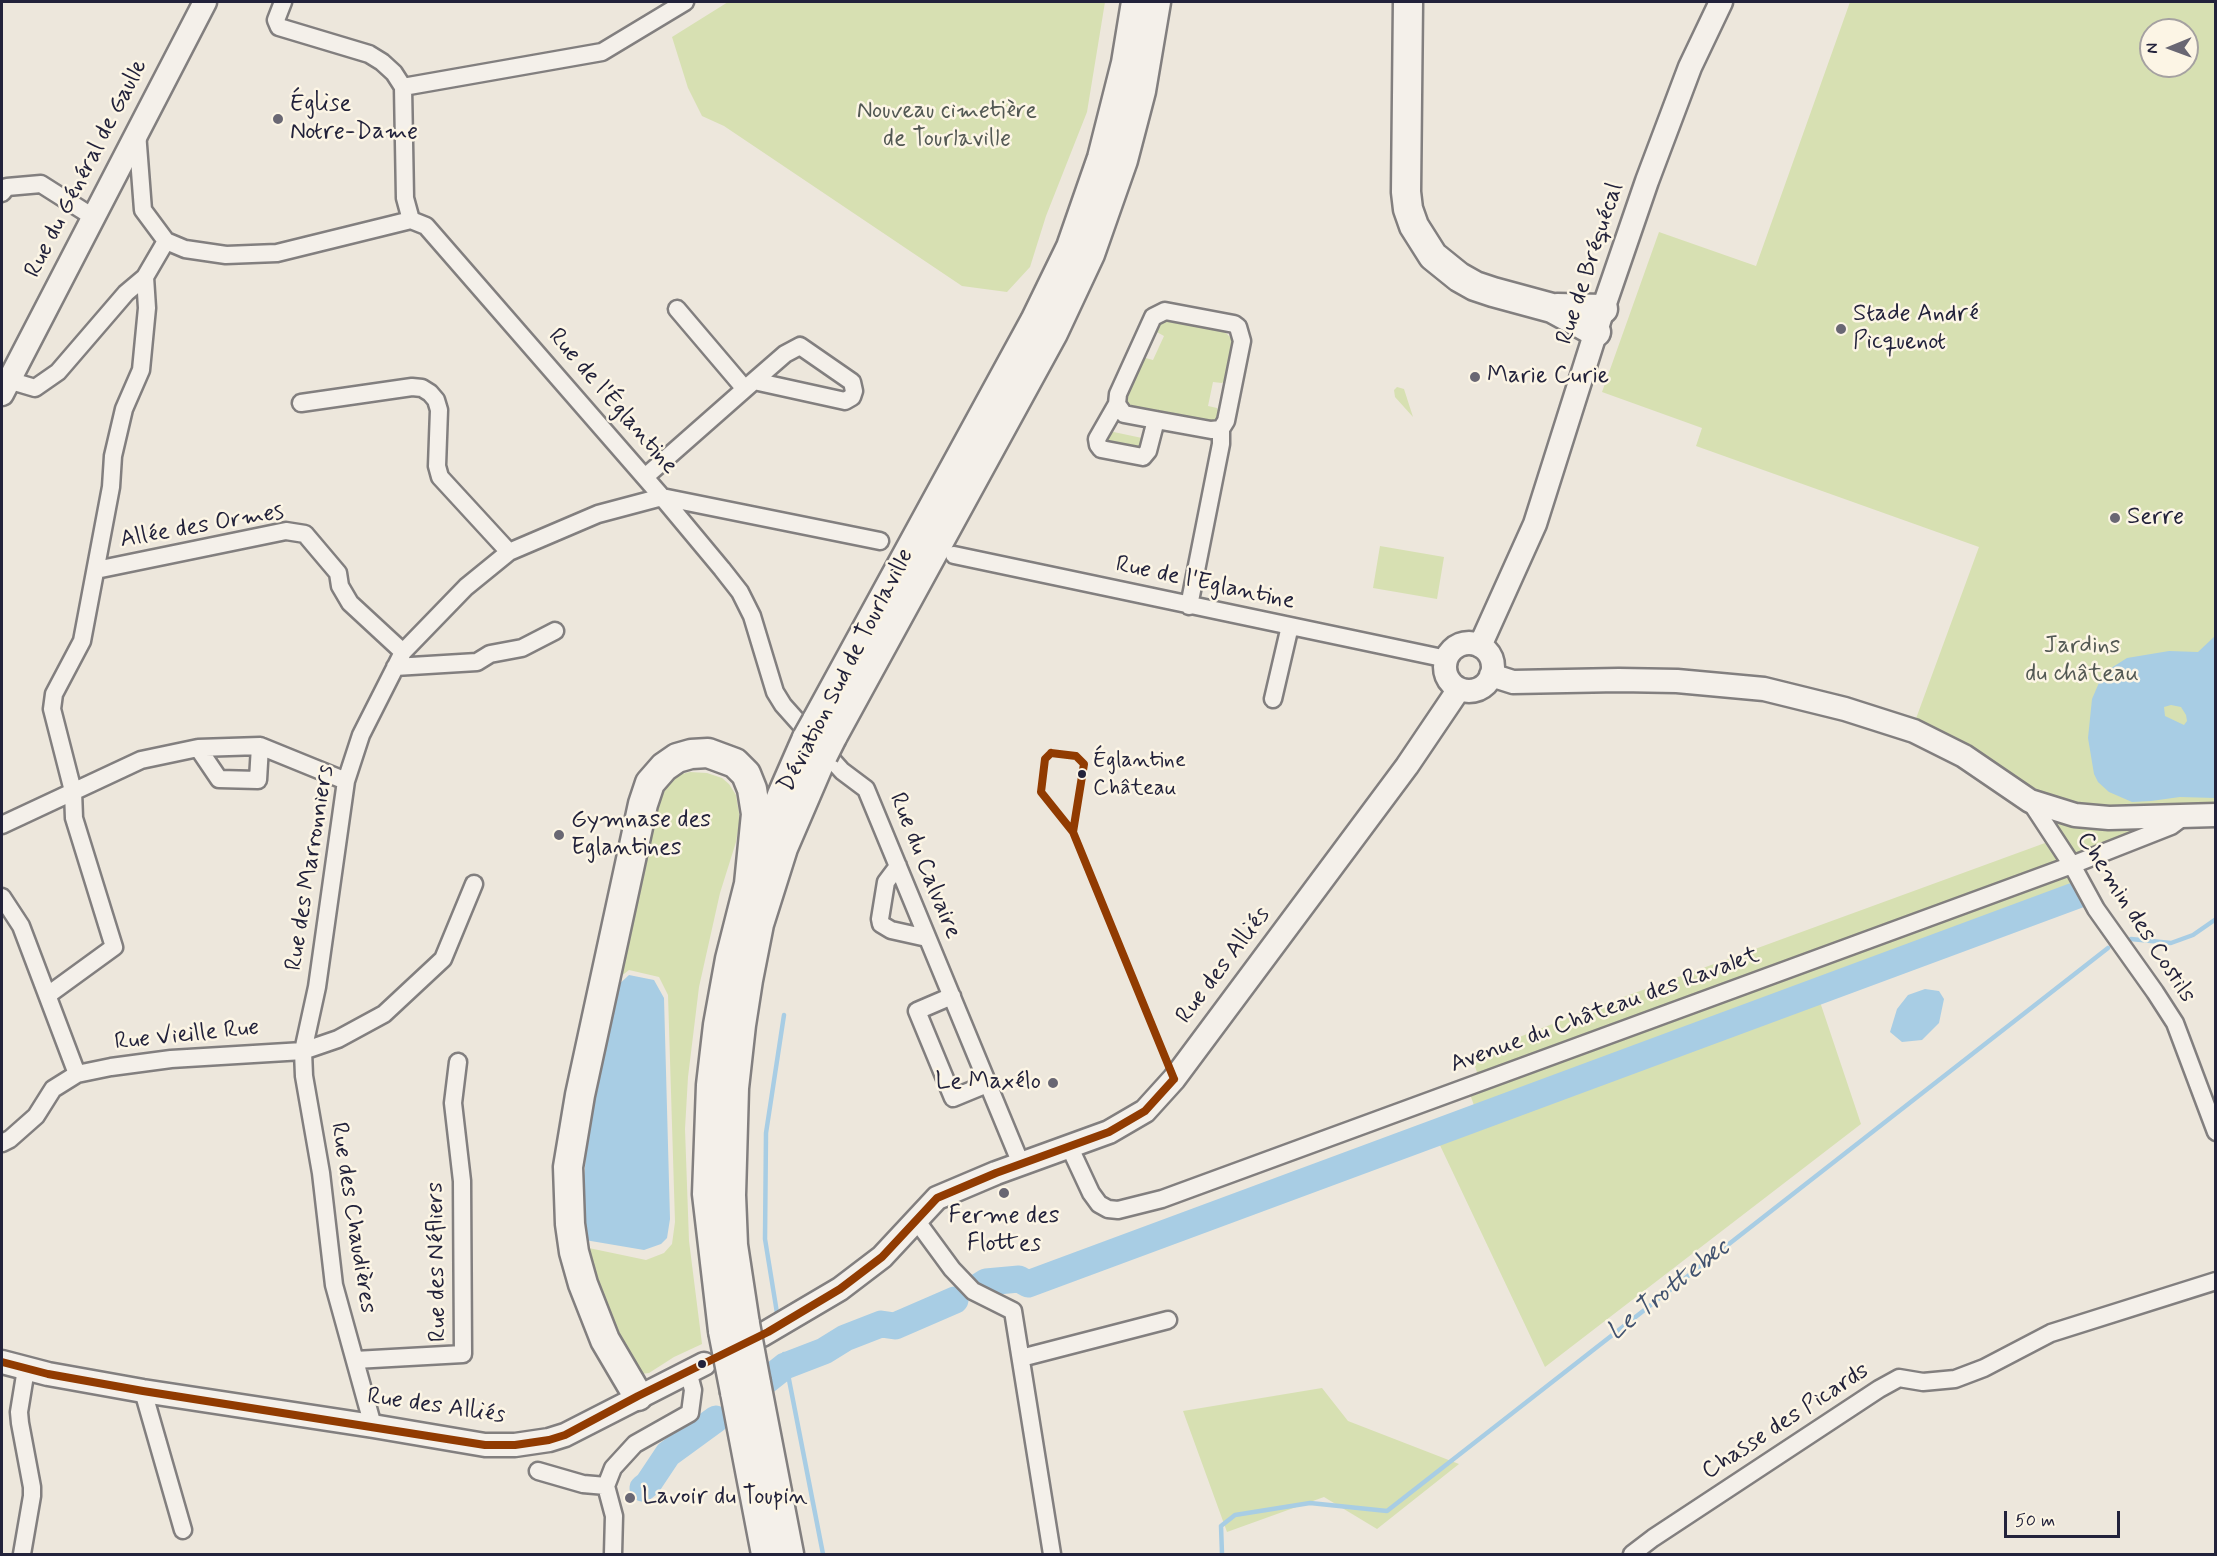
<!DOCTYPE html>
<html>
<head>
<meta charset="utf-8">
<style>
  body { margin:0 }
  #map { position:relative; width:2217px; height:1556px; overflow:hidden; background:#ede7dc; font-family:Mynerve,sans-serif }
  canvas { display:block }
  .frame { position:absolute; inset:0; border:3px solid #22223b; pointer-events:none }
  .north { position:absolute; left:2139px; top:18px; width:60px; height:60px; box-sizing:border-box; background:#fcf5e5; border:2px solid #a5a1a1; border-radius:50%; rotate:269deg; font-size:16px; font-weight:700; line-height:24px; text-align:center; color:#22223b }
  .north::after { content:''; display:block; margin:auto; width:21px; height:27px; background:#696773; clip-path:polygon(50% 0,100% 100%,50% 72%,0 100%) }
  .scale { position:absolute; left:2004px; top:1511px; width:116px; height:27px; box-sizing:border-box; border:3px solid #22223b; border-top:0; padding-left:8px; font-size:18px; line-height:21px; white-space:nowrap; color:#22223b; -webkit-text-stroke:4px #fcf5e5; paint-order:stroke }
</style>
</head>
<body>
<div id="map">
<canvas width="2217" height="1556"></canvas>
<div class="frame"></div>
<div class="north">N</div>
<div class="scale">50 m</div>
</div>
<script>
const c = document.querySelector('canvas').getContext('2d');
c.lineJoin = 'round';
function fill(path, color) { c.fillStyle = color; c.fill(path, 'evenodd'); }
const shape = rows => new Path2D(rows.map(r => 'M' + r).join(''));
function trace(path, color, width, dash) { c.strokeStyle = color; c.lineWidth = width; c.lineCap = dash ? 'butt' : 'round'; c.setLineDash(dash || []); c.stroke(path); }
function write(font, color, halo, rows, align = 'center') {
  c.font = font + ' Mynerve,sans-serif'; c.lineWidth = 5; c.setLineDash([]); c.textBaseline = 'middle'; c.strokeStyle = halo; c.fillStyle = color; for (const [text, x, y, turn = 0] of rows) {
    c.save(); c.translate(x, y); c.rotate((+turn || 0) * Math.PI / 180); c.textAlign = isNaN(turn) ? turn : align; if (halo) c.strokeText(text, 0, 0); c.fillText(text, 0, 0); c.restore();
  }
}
fill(shape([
  [728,2,1105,2,1087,112,1046,216,1030,267,1007,292,962,286,724,126,702,116,688,88,672,37],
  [1850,2,2215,2,2215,807,2104,810,2054,799,1947,739,1914,724,1979,547,1696,446,1702,428,1602,392,1659,232,1756,266],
  [2151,30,2187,30,2187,66,2151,66],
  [1166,320,1224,331,1233,340,1225,381,1222,383,1213,382,1208,406,1217,408,1219,412,1217,419,1212,424,1129,407,1126,401,1125,395,1142,357,1153,360,1164,336,1155,331,1159,322],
  [1397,387,1404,389,1413,417,1395,397,1394,390],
  [1109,431,1142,438,1141,449,1102,441],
  [1380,546,1444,557,1437,599,1373,588],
  [690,772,707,773,722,778,729,784,736,795,740,819,736,842,720,893,699,987,688,1077,685,1129,689,1241,702,1344,674,1357,649,1373,641,1374,629,1364,584,1247,646,1260,664,1253,672,1244,675,1222,668,995,659,977,629,970,610,985,657,791,673,776],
  [2045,811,2090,828,2156,824,2076,858],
  [2045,843,2080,894,1818,996,1861,1124,1545,1367,1437,1139,1478,1117,1470,1094,1483,1088,1471,1056,1588,1010],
  [1322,1388,1348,1421,1459,1464,1377,1529,1324,1497,1227,1532,1183,1411]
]), '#d7e0b2');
fill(shape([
  [2215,636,2215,798,2180,797,2151,801,2132,802,2109,792,2098,782,2094,774,2088,738,2092,699,2101,678,2108,670,2127,658,2169,651,2198,652],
  [2171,705,2181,707,2186,715,2187,721,2184,725,2165,716,2164,707],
  [629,975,654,980,664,998,670,1219,667,1238,661,1244,644,1250,585,1240,582,1203,587,1143,615,988],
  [1925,989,1939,991,1944,999,1939,1023,1922,1040,1902,1042,1890,1032,1897,1009,1908,995]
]), '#a8cde4');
trace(shape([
  [2131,939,2171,943,2193,935,2216,919],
  [777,1313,765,1239,766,1133,784,1015],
  [784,1354,823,1554],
  [1222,1554,1221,1526,1235,1515,1310,1503,1387,1511,2108,948]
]), '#a8cde4', 4.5);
trace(shape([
  [978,1287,986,1282,1019,1279,1028,1284,2080,894],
  [766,1381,785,1366,824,1351,845,1338,881,1324,895,1326,955,1300],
  [643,1488,648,1484,668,1454,716,1419]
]), '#a8cde4', 27);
const street = shape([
  [283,2,276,20,279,27,369,54,382,62,394,73,403,87,602,52,685,2],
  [403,87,405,198,411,220],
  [2,193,7,187,41,184,93,217],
  [166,241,185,249,226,255,277,253,411,220,426,226,662,497,722,569,740,592,752,616,775,692,783,705,842,771,866,789,1021,1164],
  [677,309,745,389],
  [8,380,35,388,58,372,126,293,145,277,166,241,143,210,137,132],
  [301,403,412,387,422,388,430,393,436,400,439,410,437,466,440,477,509,552],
  [1117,404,1124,414,1156,420,1211,430,1221,429,1226,421,1242,341,1238,327,1234,324,1165,311,1153,317,1118,394,1117,404,1097,439,1098,445,1101,449,1143,457,1148,451,1156,420],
  [645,477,754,381,785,354,800,346,852,382,854,391,852,397,845,401,754,381],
  [954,555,1447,659],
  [96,570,286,531,305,534,338,573,340,586,350,603,403,652],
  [1189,606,1221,444,1221,429],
  [395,667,477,662,490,654,522,648,555,631],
  [1273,699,1290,626],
  [260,746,258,780,219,779,198,748,260,746,346,781],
  [2030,801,2072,865,2096,909,2155,992,2175,1023,2216,1132],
  [2,825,141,760,198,748],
  [898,866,886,882,880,919,881,924,891,930,927,938],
  [2,897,21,926,77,1074],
  [48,995,114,947,74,818,73,791,52,709,54,694,82,641,111,487,113,456,124,409,141,370,147,308,145,277],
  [952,996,917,1011,953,1098,987,1084],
  [2,1143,10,1139,36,1116,53,1089,77,1074,111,1067,171,1059,303,1051,338,1039,384,1014,443,959,474,884],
  [1070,1148,1091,1193,1099,1204,1108,1209,1118,1210,1162,1199,2072,865,2171,826,2183,817],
  [916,1220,952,1269,973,1291,1013,1311,1052,1554],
  [1021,1358,1168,1320],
  [355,1360,463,1354,462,1181,453,1103,458,1062],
  [143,1391,183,1530],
  [373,1426,334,1285,321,1173,304,1076,303,1051,317,987,346,781,361,735,403,652,466,587,509,552,598,514,662,497,880,541],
  [538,1471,583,1484,606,1486],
  [22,1554,32,1496,32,1487,20,1423,19,1412,26,1369],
  [613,1554,614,1516,606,1486,613,1468,635,1444,690,1413,693,1390,688,1371],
  [1632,1554,1653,1538,1879,1389,1899,1378,1923,1382,1955,1379,1984,1368,2051,1333,2216,1281]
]);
const secondary = shape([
  [2,394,205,2],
  '1445 667a24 24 0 1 1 48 0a24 24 0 1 1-48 0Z',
  [1480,646,1535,524,1603,309,1647,181,1690,67,1721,2],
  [1491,675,1513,682,1619,680,1677,681,1764,689,1845,709,1914,731,1964,756,2030,801,2075,815,2109,818,2216,815],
  [762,1335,840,1289,882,1257,937,1198,996,1173,1109,1132,1145,1111,1174,1079,1407,766,1459,689],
  [2,1362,48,1374,143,1391,373,1426,485,1445,515,1445,549,1440,565,1435,704,1364]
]);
const highway = shape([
  [1408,2,1406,192,1408,209,1414,226,1433,256,1459,277,1475,286,1493,292,1552,308,1596,332],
  [1557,308,1603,309],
  [816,722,1035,321,1071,247,1102,158,1126,63,1136,2],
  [832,737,1053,333,1090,254,1123,160,1141,91,1156,2],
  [745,1324,733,1245,731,1195,734,1088,741,1025,748,980,759,924,783,848,823,755],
  [723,1331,707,1194,711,1085,718,1025,730,959,749,884,782,795,807,738],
  [756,1383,789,1554],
  [735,1392,766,1554],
  [638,1396,605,1340,583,1284,574,1252,570,1224,568,1167,580,1095,643,804,650,783,664,767,677,758,691,754,708,753,735,763,746,774,752,789,756,814,749,884]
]);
trace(street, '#827f7f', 21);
trace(secondary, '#827f7f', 27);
trace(highway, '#827f7f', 33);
trace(street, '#f4f0ea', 16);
trace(secondary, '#f4f0ea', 22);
trace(highway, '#f4f0ea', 28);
const highwayBridge = shape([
  [807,738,816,722],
  [823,755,832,737],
  [745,1324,756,1383],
  [723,1331,735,1392]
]);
trace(highwayBridge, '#827f7f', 33, []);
trace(highwayBridge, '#f4f0ea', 28);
trace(shape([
  [1051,753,1076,756,1084,764,1073,832,1041,792,1045,759,1051,753],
  [1073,832,1174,1079,1129,969,1073,832],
  [2,1362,48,1374,143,1391,485,1445,515,1445,549,1440,565,1435,638,1396,768,1332,840,1289,882,1257,937,1198,996,1173,1109,1132,1145,1111,1174,1079]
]), '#913b01', 8);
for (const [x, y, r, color] of [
  [278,119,6,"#696773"],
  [1841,329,6,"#696773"],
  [1475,377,6,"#696773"],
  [2115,518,6,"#696773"],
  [1082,774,5,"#22223b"],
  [559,835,6,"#696773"],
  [1053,1083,6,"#696773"],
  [1004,1193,6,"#696773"],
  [702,1364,5,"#22223b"],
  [630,1498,6,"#696773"]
]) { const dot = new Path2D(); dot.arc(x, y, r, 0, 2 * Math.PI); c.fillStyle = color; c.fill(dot); trace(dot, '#fcf5e5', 2); }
write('22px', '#22223b', '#fcf5e5', [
  ["Églantine",1093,761],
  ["Château",1093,789]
], 'left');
write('24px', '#22223b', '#fcf5e5', [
  ["Église",290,105],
  ["Notre-Dame",290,133],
  ["Stade André",1853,315],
  ["Picquenot",1853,343],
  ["Marie Curie",1487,377],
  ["Serre",2127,518],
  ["Gymnase des",571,821],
  ["Eglantines",571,849],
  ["Le Maxélo",1041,1083,"right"],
  ["Ferme des",1004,1217,"center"],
  ["Flottes",1004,1245,"center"],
  ["Lavoir du Toupin",642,1498]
], 'left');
write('24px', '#535954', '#fcf5e5', [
  ["Nouveau cimetière",947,112],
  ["de Tourlaville",947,140],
  ["Jardins",2082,647],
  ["du château",2082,675]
]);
write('24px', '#22223b', '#fcf5e5', [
  ["Rue du Général de Gaulle",87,169,-63],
  ["Rue de Bréquécal",1591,264,-72],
  ["Rue de l'Églantine",612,402,49],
  ["Allée des Ormes",202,527,-10],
  ["Rue de l'Eglantine",1205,584,12],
  ["Déviation Sud de Tourlaville",847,671,-63],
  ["Rue du Calvaire",924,866,68],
  ["Rue des Marronniers",311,868,-81],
  ["Chemin des Costils",2135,918,57],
  ["Rue des Alliés",1224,966,-53],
  ["Avenue du Château des Ravalet",1605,1011,-20],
  ["Rue Vieille Rue",187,1036,-6],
  ["Rue des Chaudières",352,1218,81],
  ["Rue des Néfliers",438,1262,-91],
  ["Rue des Alliés",436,1407,8],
  ["Chasse des Picards",1786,1422,-33]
]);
write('italic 26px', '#41526f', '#fcf5e5', [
  ["Le Trottebec",1669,1291,-38]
]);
</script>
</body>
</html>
